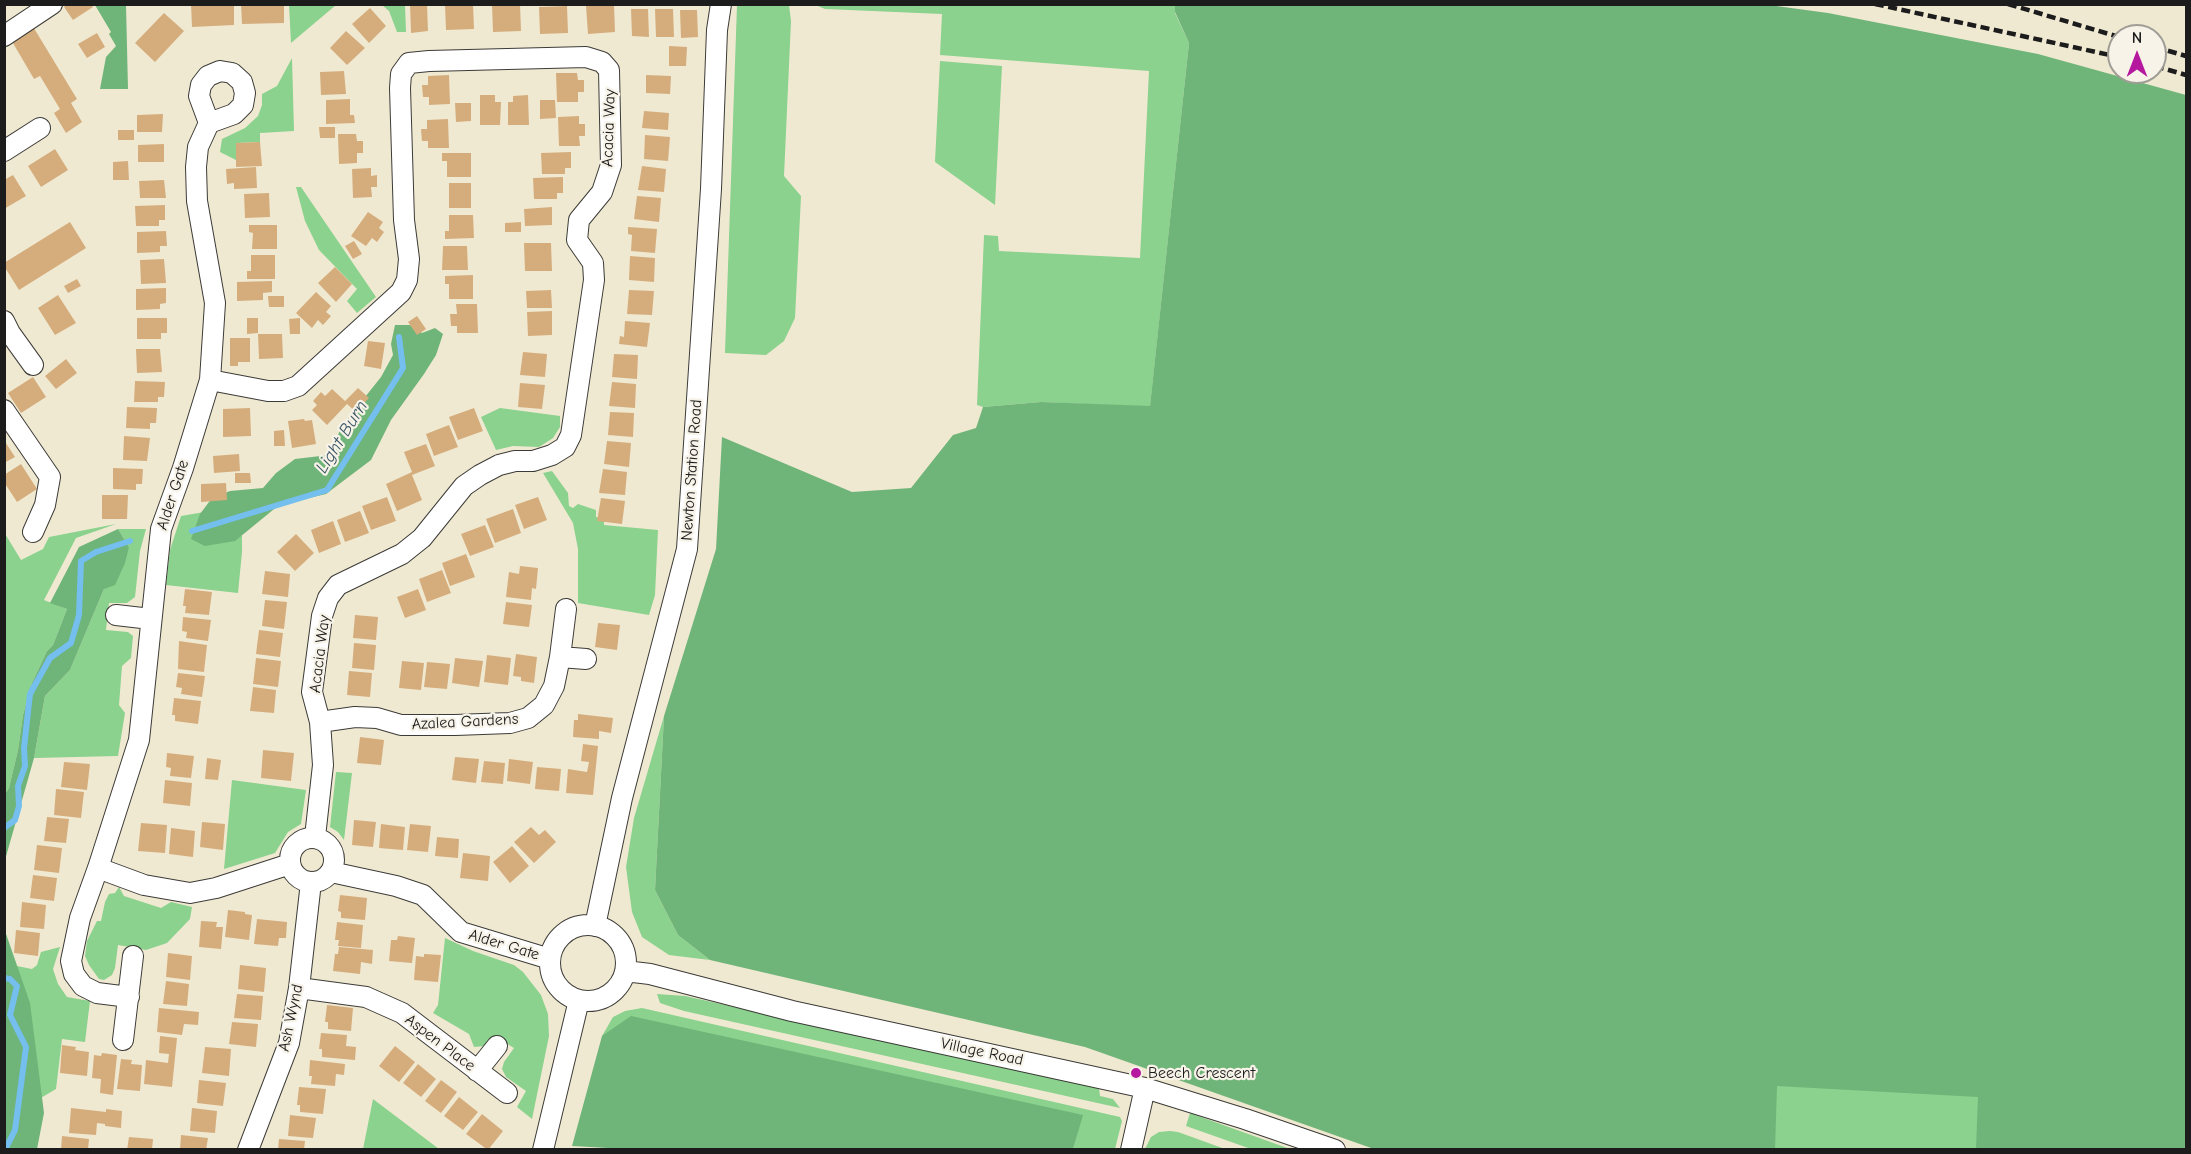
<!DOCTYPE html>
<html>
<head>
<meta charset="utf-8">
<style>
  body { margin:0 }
  #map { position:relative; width:2191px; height:1154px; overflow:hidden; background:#f0e9d2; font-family:"Comic Neue",sans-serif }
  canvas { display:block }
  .frame { position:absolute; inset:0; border:6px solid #1c1c1c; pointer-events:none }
  .north { position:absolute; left:2107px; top:24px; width:60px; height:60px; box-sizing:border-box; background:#f7f3e8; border:2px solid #9f9d96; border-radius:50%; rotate:0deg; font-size:16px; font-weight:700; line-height:24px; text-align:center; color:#1c1c1c }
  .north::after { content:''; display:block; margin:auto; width:21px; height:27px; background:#b5179e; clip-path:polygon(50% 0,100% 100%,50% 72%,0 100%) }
</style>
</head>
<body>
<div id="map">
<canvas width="2191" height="1154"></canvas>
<div class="frame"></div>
<div class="north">N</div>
</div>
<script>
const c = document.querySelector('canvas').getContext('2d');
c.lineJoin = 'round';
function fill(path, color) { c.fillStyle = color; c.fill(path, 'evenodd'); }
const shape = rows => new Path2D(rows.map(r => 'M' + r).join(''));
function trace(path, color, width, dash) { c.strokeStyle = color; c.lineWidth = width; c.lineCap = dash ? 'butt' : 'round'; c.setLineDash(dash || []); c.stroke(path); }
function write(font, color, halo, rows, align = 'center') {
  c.font = font + ' "Comic Neue",sans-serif'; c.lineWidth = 4.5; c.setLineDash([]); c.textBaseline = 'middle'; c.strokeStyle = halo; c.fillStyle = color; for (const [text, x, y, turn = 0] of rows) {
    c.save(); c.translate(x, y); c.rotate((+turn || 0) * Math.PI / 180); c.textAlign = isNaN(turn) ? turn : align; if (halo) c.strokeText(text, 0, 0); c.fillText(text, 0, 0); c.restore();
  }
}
fill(shape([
  [824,4,1175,5,1175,13,1189,43,1150,407,1041,402,983,407,977,405,984,235,998,236,999,251,1140,258,1149,71,940,55,942,14,825,9,818,6],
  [289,5,289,4,336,5,291,43],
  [382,5,405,5,406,32,397,32,389,11],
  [737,5,789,5,791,21,784,176,801,196,795,318,784,341,766,355,725,353],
  [292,58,294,131,260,133,260,142,237,143,236,160,220,152,222,139,245,128,258,116,262,105,262,94,277,86],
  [940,61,1002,66,995,205,935,162],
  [296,187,301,187,376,297,357,313,347,301,357,289,319,250,305,221],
  [500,408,560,416,560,427,553,438,539,447,513,446,496,450,481,417],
  [552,471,568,493,569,506,573,508,578,504,596,510,596,517,604,519,604,525,658,530,655,595,649,615,578,603,578,549,573,523,543,473],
  [216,510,242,536,242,552,238,593,166,585,170,550,181,516],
  [116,524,76,538,44,600,67,609,53,645,47,651,32,683,23,715,18,750,9,788,5,794,4,532,21,560,43,549,49,537],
  [118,529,146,529,140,551,135,597,127,603,109,603,106,630,128,632,133,636,131,658,122,666,119,705,125,713,118,756,34,758,45,696,70,670,104,589,129,547],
  [664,716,655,890,678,935,710,960,669,955,642,937,632,912,626,867,634,818],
  [336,772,352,773,344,840,338,832,330,827],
  [232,780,306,790,301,824,288,832,275,853,224,869],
  [119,887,124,896,161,908,171,902,192,907,190,919,167,943,146,950,118,945,115,968,112,975,104,980,99,979,89,965,85,956,87,941,97,921,101,921,105,902,109,894,115,893],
  [445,938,473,951,514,965,523,972,541,995,548,1014,549,1036,532,1119,517,1107,526,1091,506,1077,502,1069,504,1062,514,1048,501,1040,485,1046,474,1047,469,1034,433,1013,438,1005],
  [60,947,53,969,58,984,67,997,90,1001,85,1042,62,1039,56,1089,39,1099,12,965,32,969,37,965,41,952],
  [657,994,685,996,1099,1088,1100,1096,1113,1099,1120,1108,684,1011,660,1003],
  [642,1008,1120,1117,1122,1121,1115,1149,1073,1149,1082,1115,602,1036,613,1017,625,1011],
  [1757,1066,1957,1066,2054,1150,1735,1149],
  [373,1099,439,1149,363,1149],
  [1190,1113,1290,1149,1251,1149,1186,1126],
  [1170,1131,1178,1132,1225,1149,1145,1149,1151,1137,1159,1132]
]), '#8ad28d');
fill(shape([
  [95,5,126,5,128,89,100,89,106,57,116,46,109,34,111,32],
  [1175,5,1769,5,1828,13,2038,54,2186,95,2186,1149,1976,1149,1978,1097,1777,1086,1775,1149,1374,1149,1085,1047,710,960,678,935,655,890,664,716,716,549,722,437,852,492,911,488,953,435,976,428,983,407,1041,402,1150,406,1189,43,1175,12],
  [395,325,410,325,422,333,435,328,443,334,436,355,424,374,391,420,371,460,326,494,279,505,235,541,205,546,191,539,200,514,212,498,230,491,263,488,276,473,295,459,329,455,342,426,381,377,393,355,391,344],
  [118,529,129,547,125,563,115,585,104,589,70,670,45,696,34,758,5,860,5,794,9,788,18,750,23,715,32,683,47,651,53,645,67,609,50,603,79,547],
  [4,928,30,1003,44,1113,37,1149,5,1149],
  [631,1016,1083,1115,1073,1149,644,1150,572,1146,602,1036]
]), '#6fb478');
trace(shape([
  [192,531,327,490,403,368,399,337],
  [4,828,15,820,19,806,18,786,25,766,24,748,30,694,50,658,71,643,79,615,81,561,96,552,130,541],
  [4,978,10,979,17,986,10,1015,26,1047,15,1130,5,1150]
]), '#74bfed', 6);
fill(shape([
  [67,4,91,4,93,7,73,20,64,7],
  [191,4,234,4,234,25,192,27],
  [241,4,284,4,284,23,242,24],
  [410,4,427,4,428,31,411,33],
  [445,4,473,4,474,29,446,30],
  [520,4,521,31,493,32,492,5],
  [614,5,615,32,588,34,586,6],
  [567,6,568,33,540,34,539,7],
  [370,8,386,26,369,43,352,24],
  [631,9,648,9,649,37,632,36],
  [655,9,673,9,674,37,656,37],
  [680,10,697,10,698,37,681,38],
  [164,13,184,31,155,62,135,43],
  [32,25,77,99,71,103,82,122,66,133,54,113,60,109,40,76,34,79,10,38],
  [346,31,365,48,347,65,330,48],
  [97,33,105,47,87,58,78,44],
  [669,46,687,47,686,66,669,66],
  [344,71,346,94,321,95,320,72],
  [556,73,577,73,578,80,584,80,584,92,578,92,578,102,557,102],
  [449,75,450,104,429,105,429,97,423,97,422,85,428,85,428,76],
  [646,75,671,76,670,94,646,93],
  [480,95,495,95,495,102,501,102,500,125,480,125],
  [528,95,529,125,508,125,508,102,513,102,513,96],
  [350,99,350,115,354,115,355,123,326,124,326,100],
  [540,100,555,100,556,118,540,119],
  [455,103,471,103,471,121,456,122],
  [644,111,669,113,668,130,642,128],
  [163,114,162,132,137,132,137,115],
  [579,116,579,124,585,124,585,136,579,136,580,146,559,146,558,117],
  [448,119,449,148,428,148,428,141,422,141,421,129,427,129,427,120],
  [319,127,335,127,335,138,320,138],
  [118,130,134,130,134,140,118,140],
  [338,134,356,134,357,141,363,141,363,153,357,153,357,163,339,164],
  [645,135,670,137,668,161,644,159],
  [260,142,262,166,236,167,236,143],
  [164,144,164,162,138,162,138,145],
  [55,149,68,170,41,187,28,166],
  [571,152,571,168,565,168,565,174,542,174,541,153],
  [442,153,471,153,471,177,447,177,447,161,442,161],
  [128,161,129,180,113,180,113,162],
  [642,166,666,169,664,192,638,190],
  [256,167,257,188,234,189,234,183,227,184,226,169],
  [371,168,371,176,377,175,377,187,371,187,372,197,353,198,352,169],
  [13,175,26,196,4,209,4,180],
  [563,177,563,193,557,193,557,199,534,199,533,178],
  [164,180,166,198,140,198,139,181],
  [449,183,471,183,471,208,449,208],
  [269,193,270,217,245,218,244,194],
  [637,196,661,198,659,222,634,219],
  [165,205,165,220,159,220,159,226,136,226,135,206],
  [552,207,552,225,525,226,524,209],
  [368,212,383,222,379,228,384,232,377,242,372,238,366,246,351,236],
  [449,215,473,215,474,238,445,239,445,231,449,231],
  [70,222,86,248,19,290,4,266,4,263],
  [521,222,521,232,505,232,505,223],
  [249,225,277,225,277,249,252,249,253,233,249,232],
  [628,227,657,229,655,253,631,251,632,235,628,234],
  [166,231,167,246,160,246,160,252,137,253,137,232],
  [354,241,362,254,353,259,345,246],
  [524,243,551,243,552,271,525,271],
  [443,246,467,246,468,270,442,270],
  [251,255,275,255,275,279,247,279,247,271,251,271],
  [630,256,655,258,654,282,629,280],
  [164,259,166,283,141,284,140,260],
  [335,267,352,284,336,302,318,283],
  [473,275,473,299,449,299,449,284,445,284,445,276],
  [77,279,81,286,68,293,64,286],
  [272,281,272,292,263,293,263,300,237,301,237,282],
  [166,288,166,303,160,304,160,309,136,310,136,289],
  [551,290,552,308,527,308,526,291],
  [629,290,654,291,652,315,627,314],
  [316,292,331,306,326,312,331,316,323,325,318,320,312,328,296,313],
  [58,295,76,323,55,335,38,308],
  [268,296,284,296,284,307,269,307],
  [456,304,477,304,478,333,457,333,457,326,451,326,450,314,457,314],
  [552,311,552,335,528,336,527,312],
  [417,316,426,329,417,335,408,322],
  [137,318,167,318,167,333,161,333,161,339,137,339],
  [247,318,258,318,258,333,247,334],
  [300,318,300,334,290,334,289,319],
  [625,321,650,323,647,347,619,344,620,336,624,337],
  [258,334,282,334,283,358,259,359],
  [230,338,250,338,250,362,238,362,238,366,230,366],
  [368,341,385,343,381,369,364,366],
  [136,349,160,349,162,372,137,373],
  [523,352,547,354,545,377,520,375],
  [614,354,638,355,637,379,612,377],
  [66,359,77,373,56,389,45,376],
  [33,377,46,397,21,413,8,393],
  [135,381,165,382,164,397,158,397,158,402,134,402],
  [612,382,636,384,635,408,609,406],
  [520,383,545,385,542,409,518,407],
  [358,388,369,398,356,412,347,404,327,425,312,410,317,405,313,401,321,392,325,396,332,389,345,401],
  [127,407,157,408,156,423,150,423,150,429,126,428],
  [250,408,251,436,223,437,223,409],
  [474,408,483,431,458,440,449,417],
  [610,412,634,413,633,437,608,435],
  [304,419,305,421,312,420,316,444,292,448,288,421],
  [449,425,458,447,434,456,426,434],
  [284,430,285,446,274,446,274,431],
  [124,436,150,438,147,461,123,460],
  [4,440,15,457,4,463],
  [607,441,631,443,629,467,604,464],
  [426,444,435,466,412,475,422,500,397,511,386,484,412,472,404,452],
  [239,454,240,471,214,473,213,456],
  [21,464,37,489,17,502,4,482,4,475],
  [113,468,143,469,142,484,136,484,136,490,113,489],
  [603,469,627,472,625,495,599,493],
  [235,473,250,473,251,483,235,483],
  [226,483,227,500,201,502,201,484],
  [102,495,128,495,127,519,102,519],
  [387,497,396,521,371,530,362,506],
  [538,497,547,520,524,529,515,505],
  [601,498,625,501,622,524,597,521],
  [513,509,521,533,495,543,486,519],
  [360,511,369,533,345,542,337,520],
  [333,521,341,544,319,553,311,530],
  [485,525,494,547,470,556,461,534],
  [296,534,314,553,295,571,277,552],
  [466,554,475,577,450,586,442,563],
  [520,566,538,568,536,589,532,588,531,600,506,597,509,572,519,574],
  [442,570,451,593,427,602,419,579],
  [265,571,290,574,288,597,262,594],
  [185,589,212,592,209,615,185,613,186,606,183,606],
  [418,589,426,610,405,618,397,597],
  [265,600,287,602,284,629,262,626],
  [506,602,532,605,529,627,503,624],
  [355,615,378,617,376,640,353,638],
  [183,617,211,620,208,641,186,638,187,632,182,631],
  [598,623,620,625,617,650,595,647],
  [259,630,283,633,280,657,256,654],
  [179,641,207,645,204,672,178,669],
  [354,643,376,645,374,670,352,668],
  [516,654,537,657,534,683,521,681,521,677,513,676],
  [487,655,511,658,508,685,484,682],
  [256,658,281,661,278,687,253,684],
  [455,658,483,661,479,687,452,683],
  [402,661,424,663,421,690,399,688],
  [427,662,450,664,447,689,424,687],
  [349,671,372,673,370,697,347,695],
  [178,673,205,676,202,697,181,694,182,688,176,687],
  [253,687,276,690,274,713,250,711],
  [174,698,201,701,198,724,175,721,175,715,172,715],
  [578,714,613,718,611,733,599,731,599,739,573,737,574,720,578,720],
  [360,737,384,740,381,765,357,763],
  [583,744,598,746,593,795,566,793,568,769,587,772,589,762,581,761],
  [263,750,294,753,291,781,261,778],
  [167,753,194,756,191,778,170,776,171,768,166,767],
  [455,757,479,759,476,783,452,780],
  [207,758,221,760,218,780,205,779],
  [509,759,533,762,530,784,507,781],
  [484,761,505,763,503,784,481,782],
  [64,762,90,764,87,790,61,787],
  [537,767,561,769,559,791,535,789],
  [165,780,192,783,190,806,163,803],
  [56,789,84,792,81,818,54,815],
  [47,817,69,819,66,843,44,841],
  [354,820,376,822,373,847,352,845],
  [202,822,225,824,223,850,200,847],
  [141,823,167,825,165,853,138,851],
  [381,824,405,827,403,850,379,848],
  [410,824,431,826,428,852,407,850],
  [531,827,539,835,545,830,556,842,534,863,514,842],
  [171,828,195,831,193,857,169,854],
  [437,837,459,839,458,858,435,856],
  [37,845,62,848,59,873,34,870],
  [512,846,529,866,510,883,493,862],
  [463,853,490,856,488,881,460,878],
  [33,875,57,878,54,901,30,898],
  [340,895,367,898,365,920,341,918,341,912,338,911],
  [22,902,46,905,44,929,20,927],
  [228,910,245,912,245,914,252,915,249,940,225,937],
  [257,919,287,922,286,938,279,938,278,946,254,944],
  [201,921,217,922,216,927,223,927,221,949,199,947],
  [337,922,363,925,361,948,338,946,339,940,335,940],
  [16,930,40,933,38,956,14,953],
  [398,936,415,938,412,963,389,961,391,940,397,940],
  [339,947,373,950,372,964,361,962,360,974,333,971,335,954,338,954],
  [168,953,192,956,190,980,166,977],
  [424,954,441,955,438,982,414,980,416,956,424,957],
  [240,965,266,968,264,992,238,989],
  [166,981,189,984,187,1006,163,1004],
  [237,994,263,996,261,1020,234,1018],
  [327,1005,353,1008,351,1031,328,1029,328,1022,325,1022],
  [159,1008,199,1012,198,1025,184,1024,182,1035,157,1032],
  [232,1022,258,1024,256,1047,229,1044],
  [321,1033,347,1035,346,1046,356,1047,355,1060,322,1057,322,1049,319,1049],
  [160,1036,177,1038,172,1087,144,1084,146,1060,168,1063,169,1054,159,1053],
  [62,1045,76,1047,75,1050,89,1052,87,1076,60,1073],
  [395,1046,415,1062,399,1082,379,1066],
  [205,1047,231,1049,229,1076,202,1073],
  [102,1053,117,1055,113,1095,100,1093,101,1079,92,1078,94,1055,101,1056],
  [121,1059,132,1060,131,1064,142,1065,140,1091,117,1089],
  [310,1060,345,1064,344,1075,336,1074,335,1086,311,1084,312,1076,309,1076],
  [418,1064,436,1079,421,1097,403,1083],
  [199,1080,226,1083,223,1106,197,1103],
  [441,1080,457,1092,441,1113,425,1101],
  [299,1087,326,1089,323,1114,300,1112,300,1105,297,1105],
  [459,1097,478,1112,463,1130,444,1116],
  [71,1108,106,1112,106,1109,122,1111,121,1128,105,1126,105,1124,97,1123,96,1135,69,1133],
  [192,1108,217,1111,215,1133,190,1131],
  [482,1114,503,1131,488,1150,466,1134],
  [290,1115,316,1118,313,1138,288,1136],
  [181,1135,208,1138,206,1150,180,1150],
  [62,1136,89,1139,88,1150,61,1150],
  [129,1137,153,1139,152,1150,127,1150],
  [279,1139,305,1141,304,1150,278,1150]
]), '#d5ad7c');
const minor = shape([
  [4,36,52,4],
  [220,71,232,73,242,82,245,93,243,105,234,114,209,123,199,96,201,85,208,76,220,71],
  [4,151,40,128],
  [4,321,10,333,33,365],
  [210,380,268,391,284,391,298,386,401,292,407,280,409,259,404,220,400,88,401,74,409,63,429,61,586,57,602,62,609,70,611,165,602,192,579,220,577,240,593,263,594,280,571,435,565,447,552,455,533,461,515,461,499,465,480,475,464,486,422,538,402,554,338,585,328,598,322,616,312,692,320,722,323,765,315,837],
  [4,410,50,477,45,505,33,532],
  [116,615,151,619],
  [560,657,586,659],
  [320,722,355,717,377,718,401,725,455,725,510,723,528,718,544,705,554,686,560,657,566,609],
  '290 860a22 22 0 1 1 44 0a22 22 0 1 1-44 0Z',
  [98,868,144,885,190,893,216,888,290,864],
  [331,872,396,886,423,895,461,932,550,959],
  '550 963a38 38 0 1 1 76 0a38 38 0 1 1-76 0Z',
  [595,926,622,798,687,549,711,189,717,30,721,4],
  [625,971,650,974,792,1011,1145,1088,1245,1119,1335,1150],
  [299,988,366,997,402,1013,507,1093],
  [129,997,97,993,83,986,74,974,71,961,80,918,98,868,139,740,161,529,183,468,210,380,215,303,197,201,196,167,198,147,209,123],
  [123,1040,133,956],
  [477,1071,497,1046],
  [248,1150,289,1043,299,988,311,882],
  [543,1150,579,1000],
  [1131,1150,1145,1088]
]);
trace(minor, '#3c3b37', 22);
trace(minor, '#fff', 20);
trace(shape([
  [1875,4,2119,57],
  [2008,4,2119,37],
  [2155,47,2186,56],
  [2155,66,2186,75]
]), '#1c1c1c', 4.5, [9, 4.5]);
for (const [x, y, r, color] of [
  [1136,1073,6,"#b5179e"]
]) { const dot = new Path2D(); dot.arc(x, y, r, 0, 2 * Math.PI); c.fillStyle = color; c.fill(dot); trace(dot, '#f7f3e8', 2); }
write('16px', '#1c1c1c', '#f7f3e8', [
  ["Acacia Way",609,128,-88],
  ["Newton Station Road",692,470,-86],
  ["Alder Gate",173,495,-72],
  ["Acacia Way",320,654,-83],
  ["Azalea Gardens",465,722,-3],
  ["Alder Gate",504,945,17],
  ["Ash Wynd",291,1018,-78],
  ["Aspen Place",440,1043,37],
  ["Village Road",982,1052,12]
]);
write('16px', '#1c1c1c', '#f7f3e8', [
  ["Beech Crescent",1148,1073]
], 'left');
write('italic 18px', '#3b5565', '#f7f3e8', [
  ["Light Burn",342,437,-58]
]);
</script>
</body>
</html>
